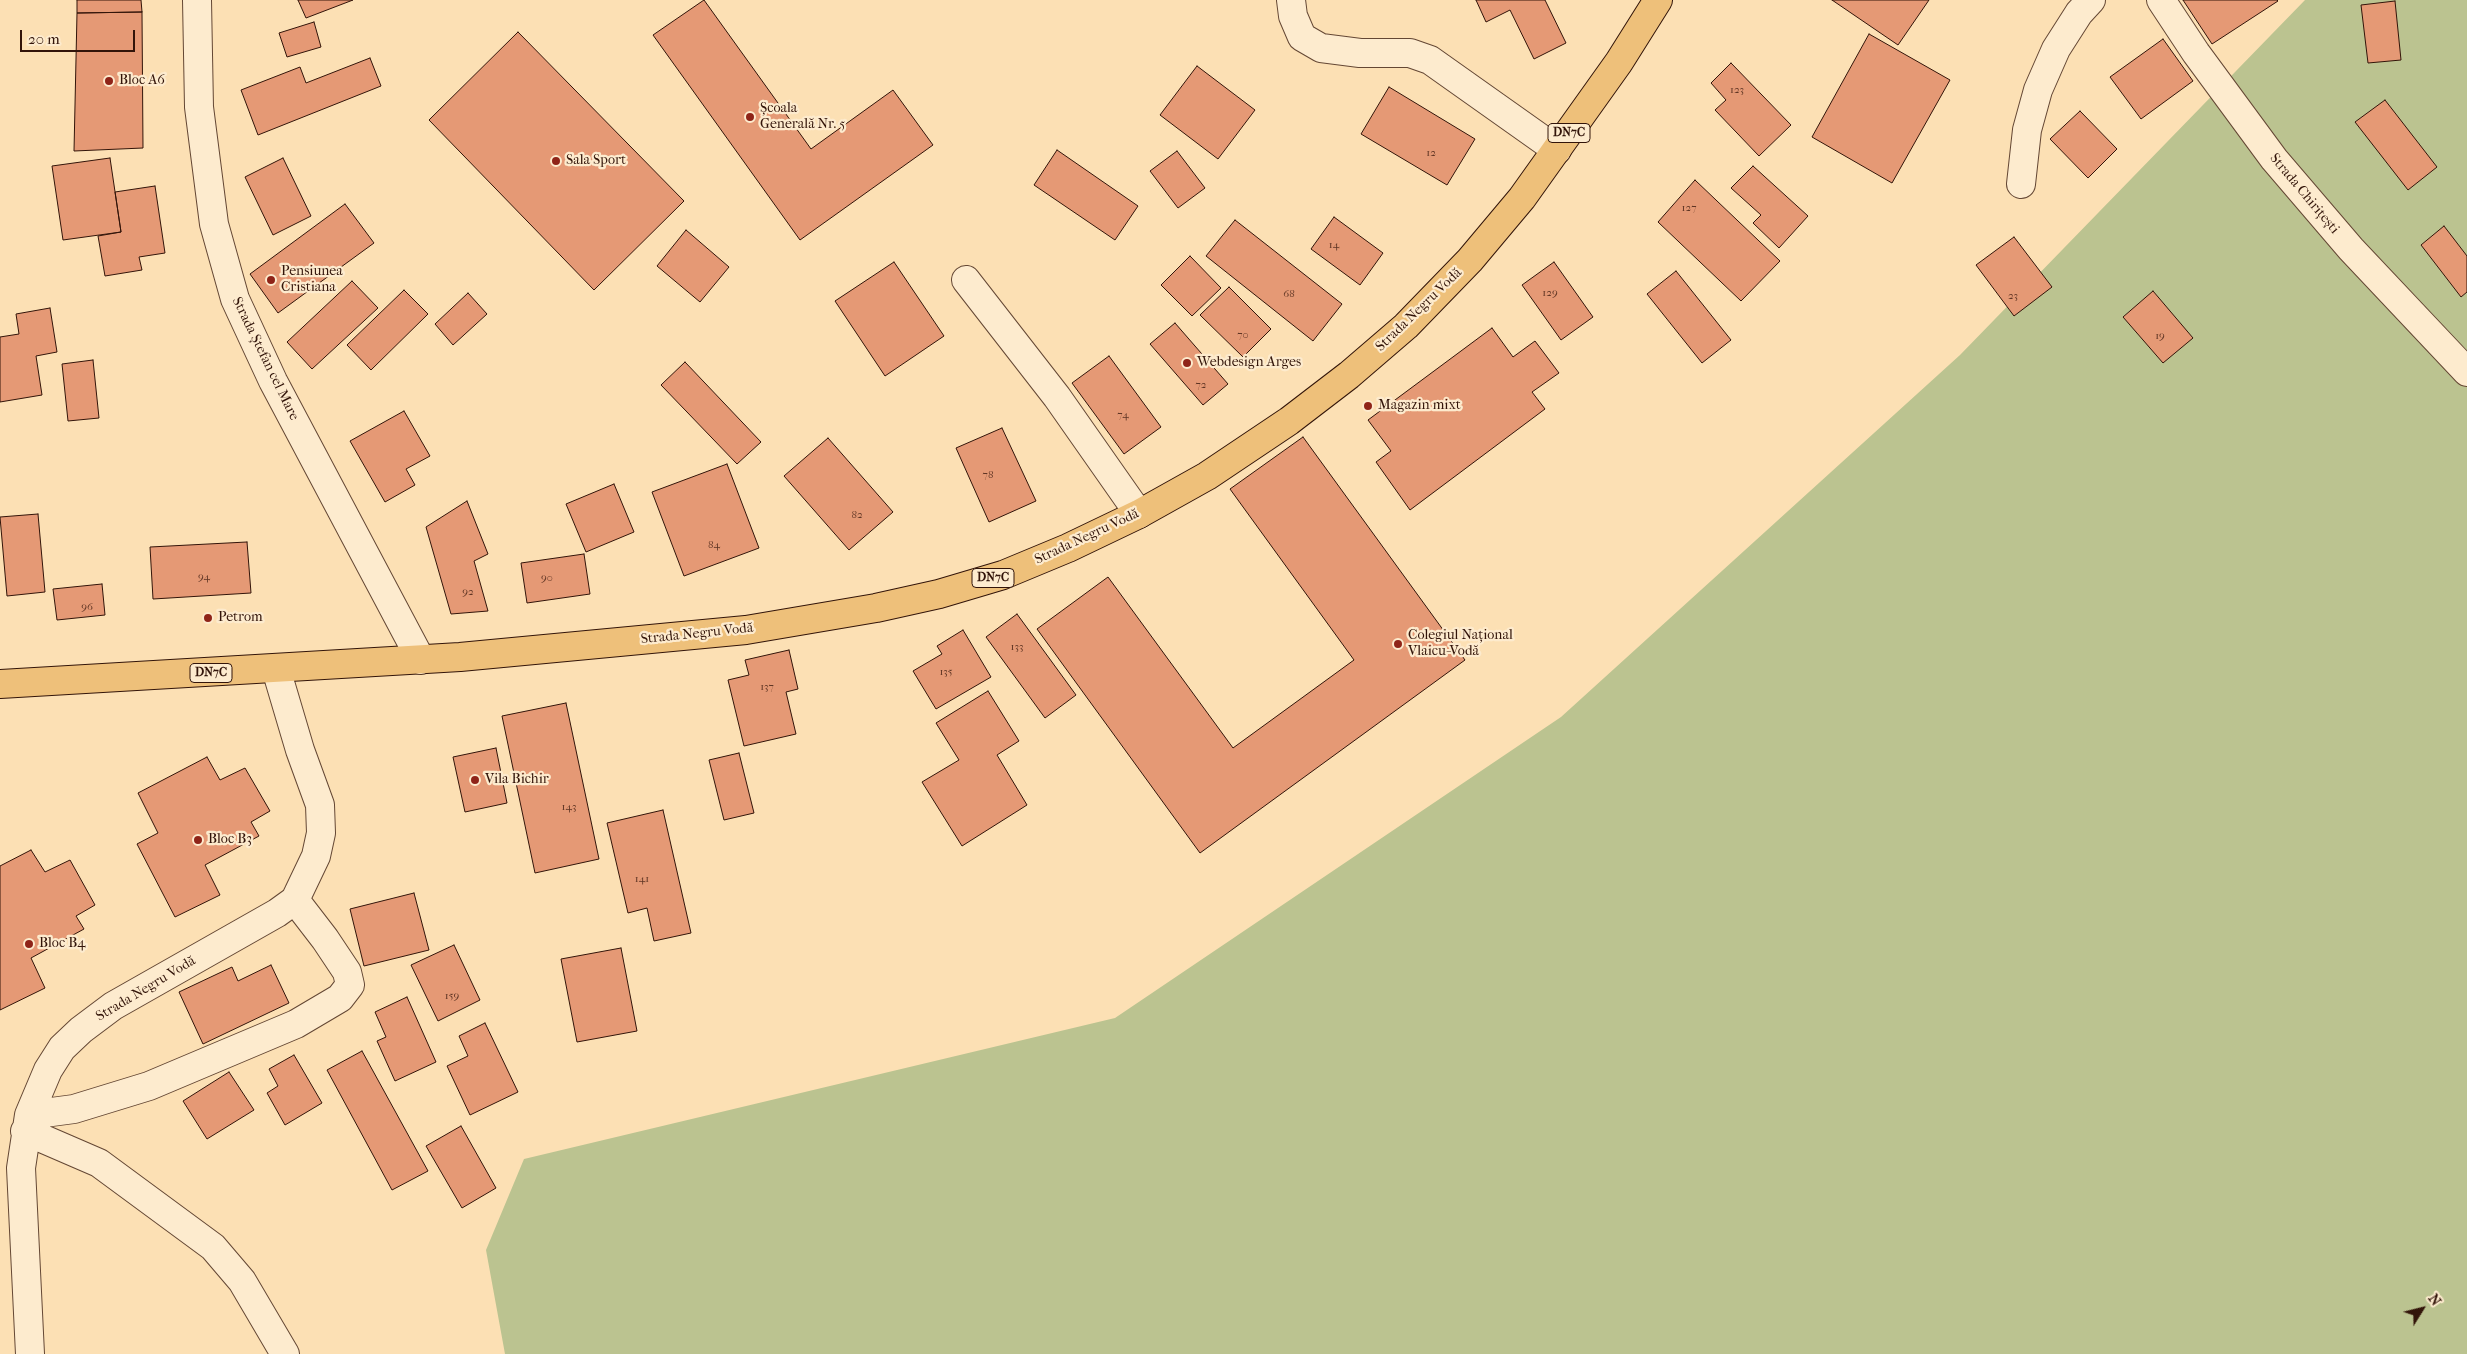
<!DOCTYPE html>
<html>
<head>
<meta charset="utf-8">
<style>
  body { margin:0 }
  #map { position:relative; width:2467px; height:1354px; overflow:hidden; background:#fce0b4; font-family:"IM FELL French Canon",serif }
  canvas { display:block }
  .north { position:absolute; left:2397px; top:1284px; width:50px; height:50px; -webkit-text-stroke:4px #fdebce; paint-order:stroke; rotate:54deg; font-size:14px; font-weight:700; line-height:20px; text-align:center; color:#321409 }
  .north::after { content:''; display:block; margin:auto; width:18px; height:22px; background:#321409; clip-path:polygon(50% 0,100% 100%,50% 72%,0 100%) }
  .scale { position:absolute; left:20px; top:30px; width:115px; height:22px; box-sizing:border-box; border:2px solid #321409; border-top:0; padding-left:6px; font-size:15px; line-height:18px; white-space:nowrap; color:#321409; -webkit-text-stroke:4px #fdebce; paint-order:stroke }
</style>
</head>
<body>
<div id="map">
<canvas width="2467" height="1354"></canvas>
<div class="north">N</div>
<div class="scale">20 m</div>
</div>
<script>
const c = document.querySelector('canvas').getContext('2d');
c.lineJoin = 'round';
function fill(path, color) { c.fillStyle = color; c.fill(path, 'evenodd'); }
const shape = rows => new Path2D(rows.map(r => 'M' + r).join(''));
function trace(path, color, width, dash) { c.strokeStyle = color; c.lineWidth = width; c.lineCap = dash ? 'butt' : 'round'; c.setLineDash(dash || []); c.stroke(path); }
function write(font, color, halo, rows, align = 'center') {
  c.font = font + ' "IM FELL French Canon",serif'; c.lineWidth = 4.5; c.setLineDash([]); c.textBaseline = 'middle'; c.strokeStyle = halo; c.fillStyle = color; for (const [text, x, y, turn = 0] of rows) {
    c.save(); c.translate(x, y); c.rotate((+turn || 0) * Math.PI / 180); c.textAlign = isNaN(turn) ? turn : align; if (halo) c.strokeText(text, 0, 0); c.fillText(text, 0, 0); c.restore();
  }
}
fill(shape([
  [2305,0,2467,0,2467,1354,505,1354,486,1250,524,1159,1115,1018,1561,717,1960,355]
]), '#bbc390');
const building = shape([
  [77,0,141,0,142,12,77,13,77,0],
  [298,0,353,0,306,18,298,0],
  [704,0,811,149,893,90,933,145,800,240,653,35,704,0],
  [1476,0,1545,0,1566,43,1534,59,1510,10,1486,22,1476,0],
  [1832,0,1929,0,1898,45,1832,0],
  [2183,0,2277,0,2278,1,2212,44,2183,0],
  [2395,1,2401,60,2368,63,2361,5,2395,1],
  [142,12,143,148,74,151,77,13,142,12],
  [314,22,321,47,287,57,279,33,314,22],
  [518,32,684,201,594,290,429,120,518,32],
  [1869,34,1950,80,1892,183,1812,137,1869,34],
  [2163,39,2193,81,2141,119,2110,77,2163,39],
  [370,58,381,86,258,135,241,90,300,67,306,83,370,58],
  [1731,63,1791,125,1759,156,1715,110,1726,100,1711,83,1731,63],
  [1197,66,1255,110,1218,159,1160,115,1197,66],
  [1389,87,1475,139,1447,185,1361,134,1389,87],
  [2385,100,2437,167,2408,190,2355,122,2385,100],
  [2080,111,2117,149,2088,178,2050,139,2080,111],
  [1057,150,1138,206,1115,240,1034,185,1057,150],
  [1177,151,1205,188,1178,208,1150,171,1177,151],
  [110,158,121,232,63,240,52,166,110,158],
  [283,158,311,216,273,235,245,177,283,158],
  [1753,166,1808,216,1779,248,1753,223,1761,215,1731,188,1753,166],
  [1695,180,1780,261,1741,301,1658,222,1695,180],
  [155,186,165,253,139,257,142,270,105,276,98,236,121,232,115,192,155,186],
  [345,204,374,243,278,313,250,274,345,204],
  [1334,217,1383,253,1360,285,1311,249,1334,217],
  [1235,220,1342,304,1313,341,1206,256,1235,220],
  [2444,226,2467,256,2467,292,2461,297,2421,245,2444,226],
  [686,230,729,267,700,302,657,266,686,230],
  [2014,237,2052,287,2014,316,1976,265,2014,237],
  [1190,256,1221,288,1192,316,1161,285,1190,256],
  [894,262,944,336,885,376,835,301,894,262],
  [1554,262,1593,317,1561,340,1522,285,1554,262],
  [1676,271,1731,340,1702,363,1647,294,1676,271],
  [352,281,378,308,312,369,287,342,352,281],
  [1229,287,1271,329,1243,357,1200,315,1229,287],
  [404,290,428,314,371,370,347,345,404,290],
  [2153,291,2193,338,2163,363,2123,317,2153,291],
  [468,293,487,314,453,345,435,324,468,293],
  [50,308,57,352,36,356,42,395,0,402,0,337,19,334,16,314,50,308],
  [1175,323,1228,384,1203,405,1150,344,1175,323],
  [1492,328,1513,357,1535,341,1559,373,1532,392,1545,409,1410,510,1376,462,1391,451,1368,420,1492,328],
  [1109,356,1161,427,1124,454,1072,383,1109,356],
  [93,360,99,418,68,421,62,364,93,360],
  [685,362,761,442,737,464,661,385,685,362],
  [404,411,430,456,406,469,415,485,385,502,350,441,404,411],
  [1002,428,1036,501,989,522,956,448,1002,428],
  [1303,437,1465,660,1200,853,1037,629,1108,577,1233,748,1354,660,1230,489,1303,437],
  [828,438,893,512,849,550,784,476,828,438],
  [727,464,759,548,684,576,652,492,727,464],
  [614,484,634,532,586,552,566,504,614,484],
  [467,501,488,554,474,561,488,611,451,614,426,527,467,501],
  [38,514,45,592,7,596,0,517,38,514],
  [247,542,251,593,153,599,150,547,247,542],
  [584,554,590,594,527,603,521,563,584,554],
  [102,584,105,615,57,620,53,589,102,584],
  [1017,614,1076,695,1045,718,986,637,1017,614],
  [963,630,991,677,936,709,913,671,942,654,937,646,963,630],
  [789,650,798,689,786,692,796,734,744,746,728,680,749,675,745,660,789,650],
  [988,691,1019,741,997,755,1027,805,962,846,922,782,959,760,936,723,988,691],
  [566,703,599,859,535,873,502,716,566,703],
  [496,748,507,803,465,812,453,757,496,748],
  [739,753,754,813,724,820,709,760,739,753],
  [207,757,220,780,245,768,270,811,251,822,259,836,205,865,220,895,175,917,137,844,158,833,138,793,207,757],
  [663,810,691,933,654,941,647,908,628,913,607,823,663,810],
  [31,850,45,872,70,860,95,905,76,916,84,929,31,958,45,988,0,1010,0,866,31,850],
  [414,893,429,950,364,966,350,909,414,893],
  [454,945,480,1000,438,1021,411,965,454,945],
  [621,948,637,1031,577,1042,561,959,621,948],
  [271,965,289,1003,203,1044,179,992,232,967,238,981,271,965],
  [407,997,436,1062,395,1081,377,1041,386,1037,375,1012,407,997],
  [485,1023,518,1092,470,1115,447,1066,468,1056,459,1036,485,1023],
  [362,1051,428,1171,392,1190,327,1070,362,1051],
  [294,1055,322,1103,285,1125,267,1093,278,1086,269,1069,294,1055],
  [229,1072,254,1110,207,1139,183,1101,229,1072],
  [461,1126,496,1188,462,1208,426,1146,461,1126]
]);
fill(building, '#e59975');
trace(building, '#321409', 1);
const minor = shape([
  [197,0,199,107,214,224,235,299,273,381,421,660],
  [1291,0,1293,16,1302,37,1321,48,1360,53,1410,53,1430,60,1557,150],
  [2161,0,2196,53,2274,159,2351,249,2467,372],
  [2021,184,2027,130,2038,90,2056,49,2079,13,2091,0],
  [966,280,1057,397,1139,514],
  [29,1115,74,1109,149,1086,296,1024,340,998,350,985,347,972,325,939,295,900],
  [25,1131,99,1163,213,1247,242,1281,285,1354],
  [30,1354,21,1168,29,1115,48,1070,62,1048,81,1030,113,1006,277,913,295,900,316,856,321,833,320,805,300,750,276,669]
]);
const major = shape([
  [0,684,460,657,746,630,876,608,939,594,1003,575,1068,548,1139,514,1207,476,1289,421,1349,375,1406,326,1470,260,1522,198,1619,62,1658,0]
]);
trace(minor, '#644734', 30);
trace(major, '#321409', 30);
trace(minor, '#fdebce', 28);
trace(major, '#eec07a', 28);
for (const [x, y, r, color] of [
  [109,81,5,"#8f2418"],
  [750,117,5,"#8f2418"],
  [556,161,5,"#8f2418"],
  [271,280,5,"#8f2418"],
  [1187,363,5,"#8f2418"],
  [1368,406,5,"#8f2418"],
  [208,618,5,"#8f2418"],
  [1398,644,5,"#8f2418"],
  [475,780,5,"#8f2418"],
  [198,840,5,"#8f2418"],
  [29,944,5,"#8f2418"]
]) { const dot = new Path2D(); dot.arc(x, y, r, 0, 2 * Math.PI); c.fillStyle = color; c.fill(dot); trace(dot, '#fdebce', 2); }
write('11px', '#5f3524', null, [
  ["123",1737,90],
  ["12",1431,153],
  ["127",1689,208],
  ["14",1334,245],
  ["129",1550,293],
  ["68",1289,294],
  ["23",2013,296],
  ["70",1243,335],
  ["19",2160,336],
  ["72",1201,385],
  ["74",1123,415],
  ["78",988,475],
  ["82",857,515],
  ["84",714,545],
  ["94",204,577],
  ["90",547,578],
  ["92",468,592],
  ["96",87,607],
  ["133",1017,647],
  ["135",946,672],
  ["137",767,687],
  ["143",569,807],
  ["141",642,879],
  ["159",452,996]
]);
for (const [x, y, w] of [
  [1569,133,42],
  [993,578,42],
  [211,673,42]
]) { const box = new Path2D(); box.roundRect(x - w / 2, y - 9.5, w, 19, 4); c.fillStyle = '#fdebce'; c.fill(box); trace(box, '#321409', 1); }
write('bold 12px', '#321409', null, [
  ["DN7C",1569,133],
  ["DN7C",993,578],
  ["DN7C",211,673]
]);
write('14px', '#321409', '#fdebce', [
  ["Bloc A6",119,81],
  ["Școala",760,109],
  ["Generală Nr. 5",760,125],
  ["Sala Sport",566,161],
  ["Pensiunea",281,272],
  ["Cristiana",281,288],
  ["Webdesign Arges",1197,363],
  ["Magazin mixt",1378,406],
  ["Petrom",218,618],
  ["Colegiul Național",1408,636],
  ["Vlaicu-Vodă",1408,652],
  ["Vila Bichir",485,780],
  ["Bloc B3",208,840],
  ["Bloc B4",39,944]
], 'left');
write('14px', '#321409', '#fdebce', [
  ["Strada Chirițești",2304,194,50],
  ["Strada Negru Vodă",1419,310,-44],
  ["Strada Ștefan cel Mare",265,359,64],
  ["Strada Negru Vodă",1087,537,-25],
  ["Strada Negru Vodă",697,634,-6],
  ["Strada Negru Vodă",146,989,-31]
]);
</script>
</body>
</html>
